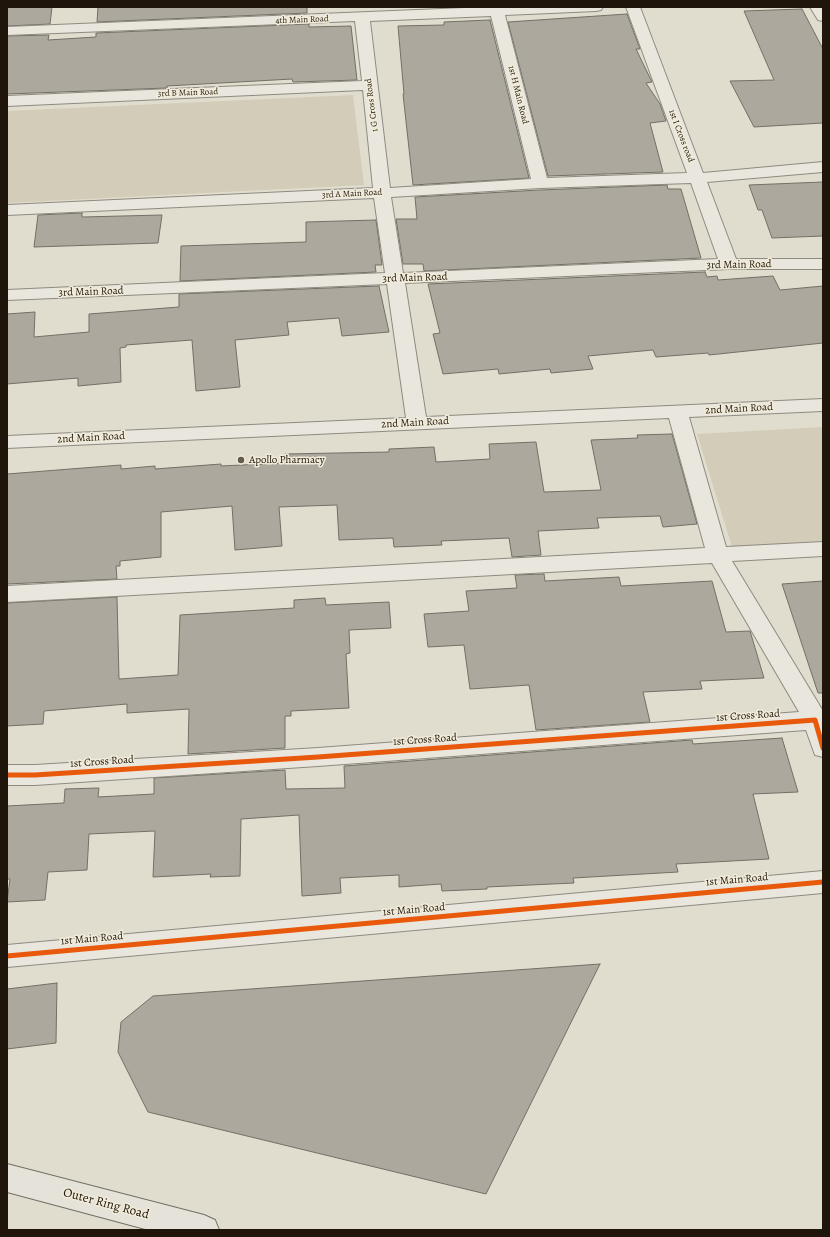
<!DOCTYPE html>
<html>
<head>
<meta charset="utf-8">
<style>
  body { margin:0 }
  #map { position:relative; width:830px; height:1237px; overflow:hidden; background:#e1ddce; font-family:Alegreya,serif }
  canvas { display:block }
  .frame { position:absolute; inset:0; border:8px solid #20150a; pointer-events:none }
</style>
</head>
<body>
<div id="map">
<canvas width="830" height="1237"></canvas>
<div class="frame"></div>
</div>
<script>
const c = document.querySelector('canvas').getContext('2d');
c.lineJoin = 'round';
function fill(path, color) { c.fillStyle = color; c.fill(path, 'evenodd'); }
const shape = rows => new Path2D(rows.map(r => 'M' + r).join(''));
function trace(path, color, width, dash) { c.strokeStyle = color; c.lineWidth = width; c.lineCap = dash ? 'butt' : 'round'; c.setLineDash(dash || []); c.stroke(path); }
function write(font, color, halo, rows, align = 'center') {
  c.font = font + ' Alegreya,serif'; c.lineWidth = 3; c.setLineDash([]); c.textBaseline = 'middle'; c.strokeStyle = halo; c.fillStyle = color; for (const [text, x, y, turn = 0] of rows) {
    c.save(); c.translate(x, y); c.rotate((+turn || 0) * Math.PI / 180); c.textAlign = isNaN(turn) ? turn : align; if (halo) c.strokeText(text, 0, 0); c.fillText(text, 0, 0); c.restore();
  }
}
fill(shape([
  [353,95,364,185,7,203,7,111],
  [823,427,823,541,732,547,697,434]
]), '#d3ccb8');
const building = shape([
  [7,7,52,7,50,24,7,26,7,7],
  [98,7,307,7,307,13,97,22,98,7],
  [802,9,823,49,823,123,754,127,730,81,774,80,744,11,802,9],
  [627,14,640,49,636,49,652,82,646,83,660,104,666,121,650,123,663,172,548,176,508,22,627,14],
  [490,20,529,178,413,185,403,94,404,94,398,26,444,25,444,22,490,20],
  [309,24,309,27,351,26,357,80,293,82,292,79,167,86,167,88,7,94,7,36,49,35,48,40,96,37,96,33,309,24],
  [823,182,823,236,772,238,762,210,758,210,749,185,823,182],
  [667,185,668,189,681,189,701,258,424,271,423,264,403,264,396,219,417,219,415,197,540,190,667,185],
  [82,213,82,217,162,215,158,243,34,247,38,215,82,213],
  [376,220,382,265,375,265,376,272,180,281,181,246,306,242,306,222,376,220],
  [705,272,707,277,717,276,718,280,773,276,780,290,823,286,823,343,709,355,708,353,656,357,653,350,588,356,593,369,551,373,550,369,499,374,498,369,443,374,433,334,440,333,428,284,705,272],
  [379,286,389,332,342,336,339,318,287,322,289,335,235,340,240,387,196,391,192,340,126,345,126,347,120,348,121,382,78,386,78,378,7,384,7,314,35,312,34,337,89,332,89,314,179,307,179,294,379,286],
  [672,434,697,524,663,527,660,516,597,518,599,528,538,531,541,555,512,557,509,538,441,541,442,545,394,547,393,538,339,540,337,505,279,507,282,546,235,550,232,506,161,512,161,557,120,561,120,566,116,566,117,579,7,584,7,474,121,465,121,469,155,466,155,469,221,464,221,466,285,463,285,454,389,452,389,449,434,447,436,462,490,459,489,444,536,442,544,492,601,490,591,440,638,438,637,435,672,434],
  [544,574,545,581,619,577,621,586,712,581,726,632,750,631,764,678,700,681,702,689,643,692,650,722,536,730,529,685,470,689,464,645,428,647,424,614,469,611,466,591,517,588,515,575,544,574],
  [823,581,823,693,818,693,782,584,823,581],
  [117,597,119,679,178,675,180,615,294,608,294,600,325,598,326,605,389,602,391,628,349,630,350,653,346,654,349,708,291,711,291,716,285,716,285,748,188,754,189,709,127,713,127,704,44,711,43,724,7,726,7,603,117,597],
  [782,738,798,792,753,794,769,859,676,864,678,872,573,878,574,883,487,887,487,889,442,891,441,884,399,887,399,875,340,878,341,893,302,896,299,815,241,819,240,876,210,877,211,874,153,877,155,831,89,834,87,870,48,872,45,900,7,902,10,879,7,879,7,806,64,803,65,789,99,788,98,797,154,794,154,778,285,770,286,789,345,788,344,766,692,740,693,744,782,738],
  [600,964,486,1194,148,1112,118,1052,121,1022,153,996,600,964],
  [57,983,56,1043,7,1049,7,989,57,983]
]);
fill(building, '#aca89d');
trace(building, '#736f66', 1);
const minor = shape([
  [489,7,603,7,601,10,596,11,505,15,547,178,687,173,626,7,640,7,703,173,823,162,823,172,707,182,736,259,823,259,823,269,729,269,405,283,426,417,823,399,823,411,689,417,726,547,823,542,823,556,732,561,823,711,823,757,815,755,806,730,318,766,35,785,7,785,7,765,35,765,318,748,799,712,712,563,7,602,7,586,705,548,669,418,7,448,7,436,406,418,387,284,7,300,7,290,385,273,374,198,7,215,7,205,373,188,363,90,7,106,7,96,362,81,355,21,7,35,7,27,489,7],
  [491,16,531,179,390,188,370,21,491,16],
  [691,183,718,259,403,273,391,197,540,188,691,183],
  [810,7,823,7,823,21,818,20,810,7],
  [823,871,823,893,7,967,7,945,823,871]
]);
const highway = shape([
  [7,1164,204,1215,215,1220,219,1230,149,1230,7,1192,7,1164]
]);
trace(minor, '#8e8a80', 2);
trace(highway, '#736f66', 2);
fill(minor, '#e9e6de');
fill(highway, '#e4e2d9');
trace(shape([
  [7,775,35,775,318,757,815,720,823,748],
  [7,956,823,882]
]), '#e8590c', 5);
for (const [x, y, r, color] of [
  [241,460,4,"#645b4f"]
]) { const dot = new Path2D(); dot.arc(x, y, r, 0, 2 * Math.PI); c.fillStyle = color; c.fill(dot); trace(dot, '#f1ecda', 1.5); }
write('9px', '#20150a', '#f1ecda', [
  ["4th Main Road",302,20,-2],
  ["3rd B Main Road",188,93,-2],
  ["1st H Main Road",518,95,76],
  ["1 G Cross Road",372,105,-97],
  ["1st I Cross road",681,136,69],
  ["3rd A Main Road",352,194,-3]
]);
write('11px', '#20150a', '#f1ecda', [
  ["3rd Main Road",739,265,-1],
  ["3rd Main Road",415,278,-2],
  ["3rd Main Road",91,292,-2],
  ["2nd Main Road",739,409,-3],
  ["2nd Main Road",415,423,-3],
  ["2nd Main Road",91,438,-3],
  ["1st Cross Road",748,716,-4],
  ["1st Cross Road",425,740,-4],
  ["1st Cross Road",102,762,-4],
  ["1st Main Road",737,880,-5],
  ["1st Main Road",414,910,-5],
  ["1st Main Road",92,939,-5]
]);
write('11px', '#20150a', '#f1ecda', [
  ["Apollo Pharmacy",249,460]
], 'left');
write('13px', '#20150a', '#f1ecda', [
  ["Outer Ring Road",106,1204,15]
]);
</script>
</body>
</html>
